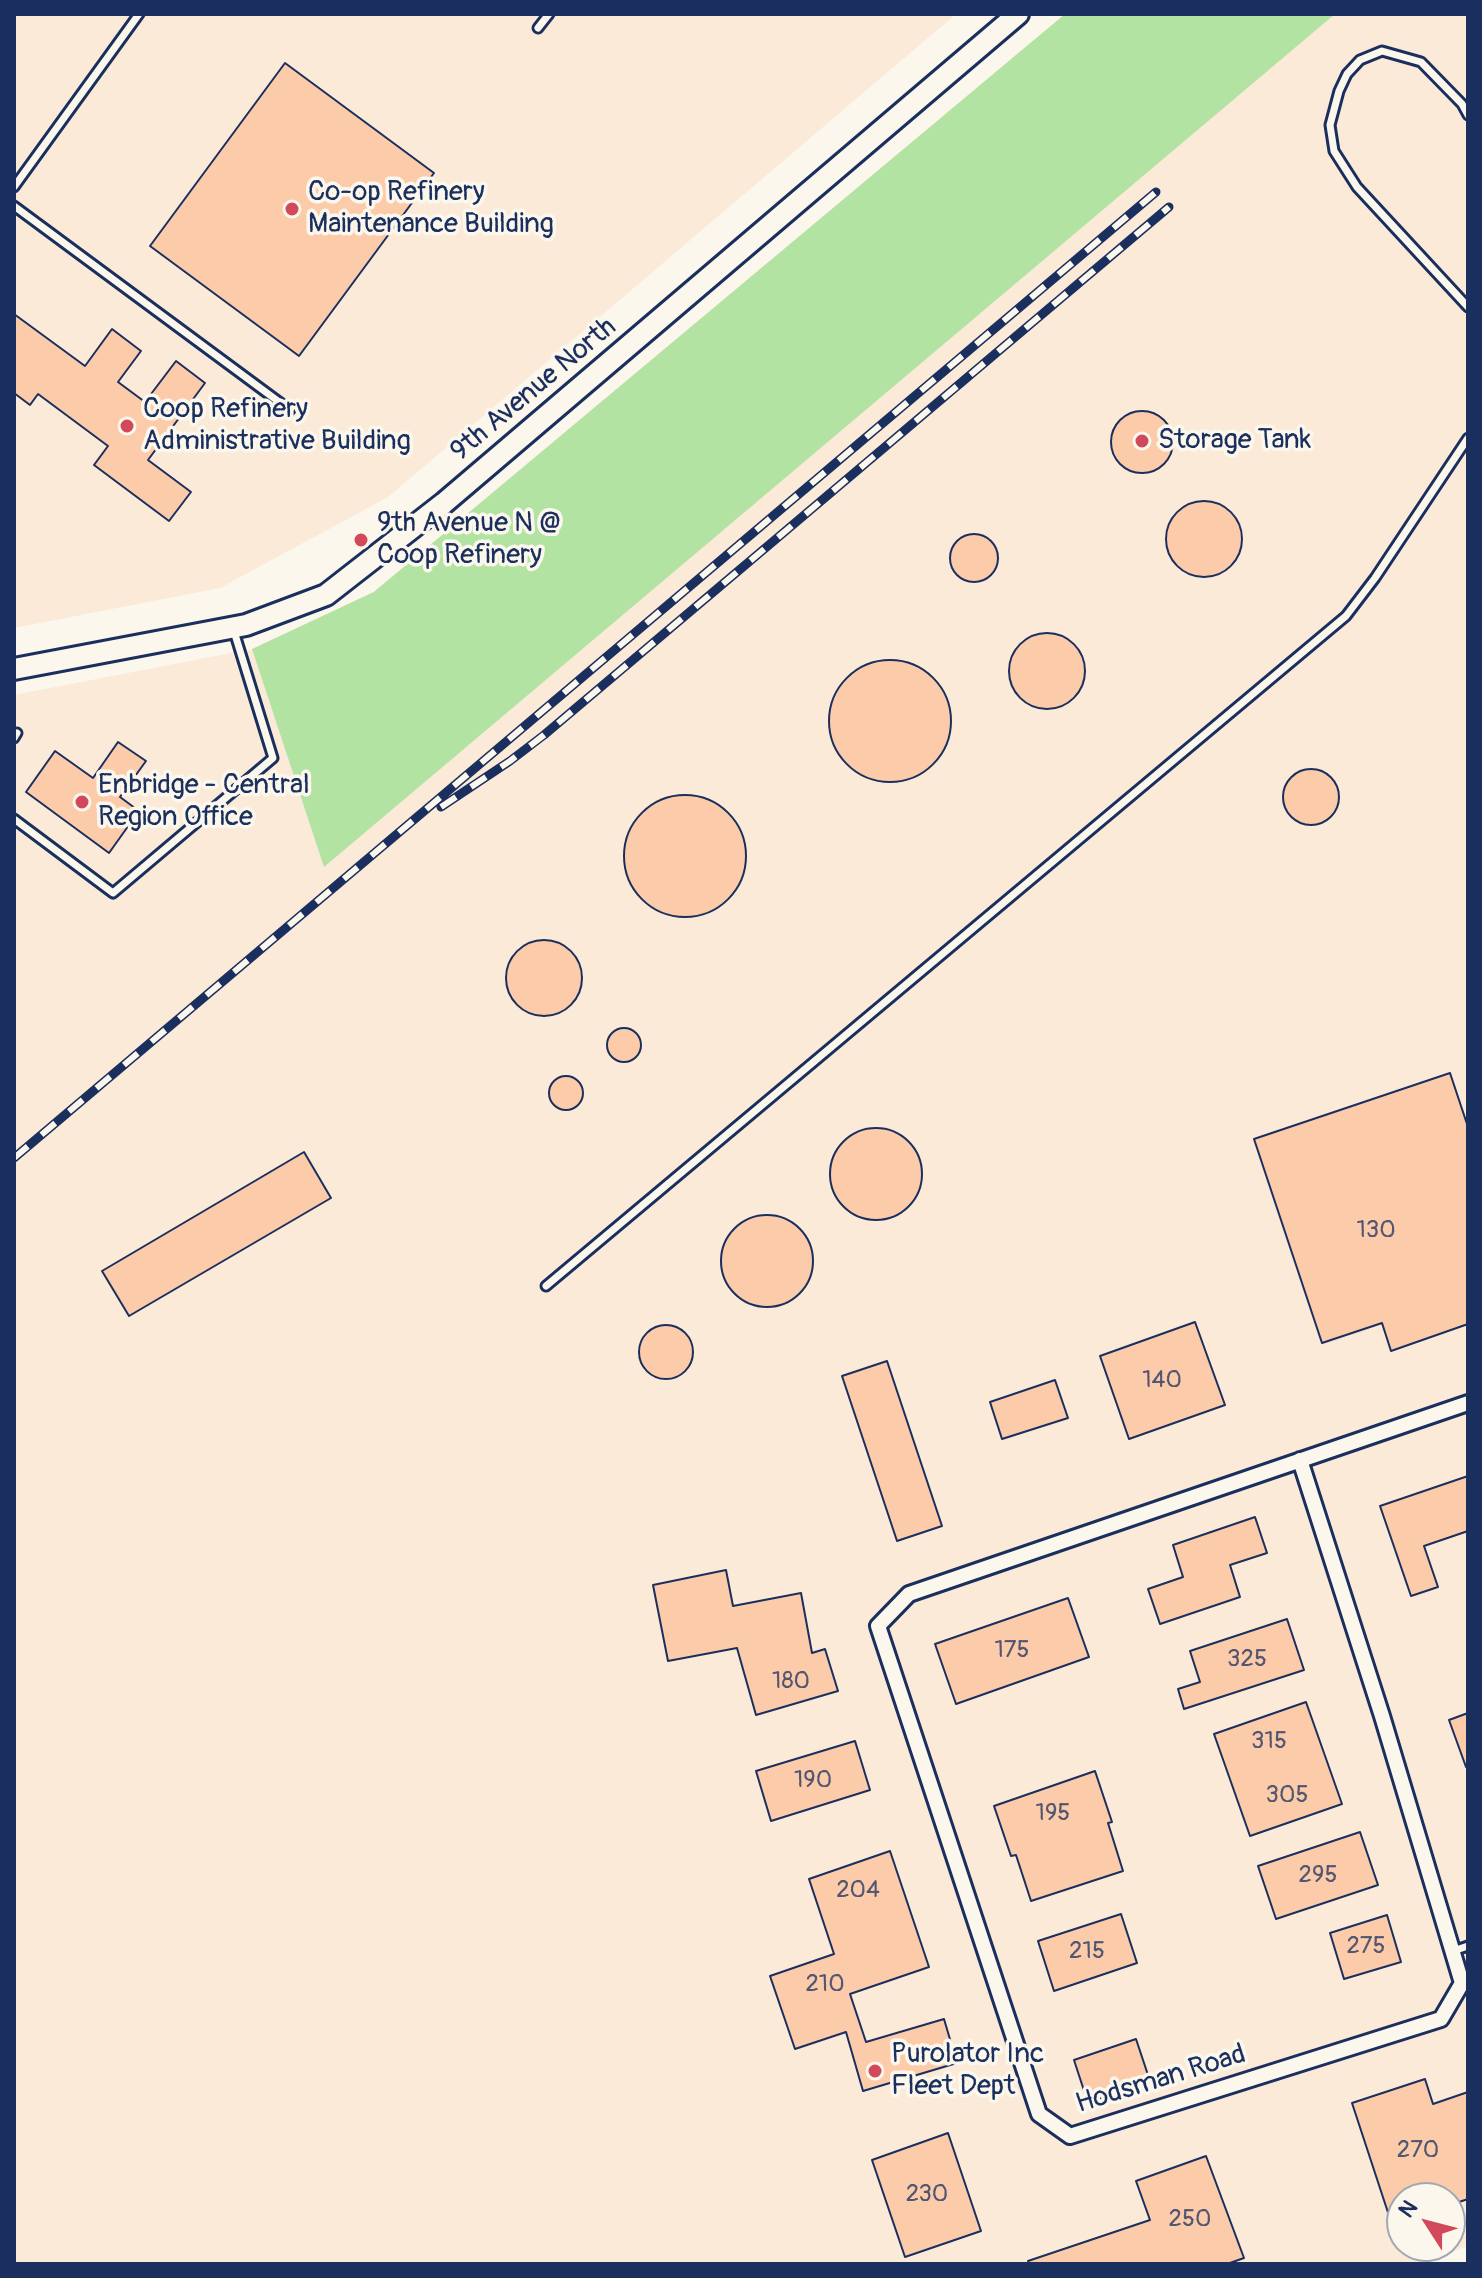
<!DOCTYPE html>
<html>
<head>
<meta charset="utf-8">
<style>
  body { margin:0 }
  #map { position:relative; width:1482px; height:2278px; overflow:hidden; background:#fbf7ec; font-family:Pangolin,sans-serif }
  canvas { display:block }
  .frame { position:absolute; inset:0; border:16px solid #1b2f5e; pointer-events:none }
  .north { position:absolute; left:1386px; top:2182px; width:80px; height:80px; box-sizing:border-box; background:#fbf7ec; border:2px solid #a1a7b3; border-radius:50%; rotate:306deg; font-size:22px; font-weight:700; line-height:32px; text-align:center; color:#1b2f5e }
  .north::after { content:''; display:block; margin:auto; width:28px; height:36px; background:#d1495b; clip-path:polygon(50% 0,100% 100%,50% 72%,0 100%) }
</style>
</head>
<body>
<div id="map">
<canvas width="1482" height="2278"></canvas>
<div class="frame"></div>
<div class="north">N</div>
</div>
<script>
const c = document.querySelector('canvas').getContext('2d');
c.lineJoin = 'round';
function fill(path, color) { c.fillStyle = color; c.fill(path, 'evenodd'); }
const shape = rows => new Path2D(rows.map(r => 'M' + r).join(''));
function trace(path, color, width, dash) { c.strokeStyle = color; c.lineWidth = width; c.lineCap = dash ? 'butt' : 'round'; c.setLineDash(dash || []); c.stroke(path); }
function write(font, color, halo, rows, align = 'center') {
  c.font = font + ' Pangolin,sans-serif'; c.lineWidth = 7; c.setLineDash([]); c.textBaseline = 'middle'; c.strokeStyle = halo; c.fillStyle = color; for (const [text, x, y, turn = 0] of rows) {
    c.save(); c.translate(x, y); c.rotate((+turn || 0) * Math.PI / 180); c.textAlign = isNaN(turn) ? turn : align; if (halo) c.strokeText(text, 0, 0); c.fillText(text, 0, 0); c.restore();
  }
}
fill(shape([
  [14,14,956,14,388,497,220,588,14,628],
  [1065,14,1468,14,1468,2246,1421,2264,14,2264,14,695,252,649,373,592],
  [1402,2198,1450,2198,1450,2246,1402,2246]
]), '#fbead8');
fill(shape([
  [1065,14,1335,14,324,867,252,649,374,592]
]), '#b3e3a2');
const building = shape([
  [285,63,434,173,299,356,150,246,285,63],
  [14,314,85,366,112,329,141,351,118,382,145,402,176,361,205,383,148,460,191,492,169,521,94,465,108,446,38,394,30,405,14,393,14,314],
  '1111 442a31 31 0 1 1 62 0a31 31 0 1 1-62 0Z',
  '1166 539a38 38 0 1 1 76 0a38 38 0 1 1-76 0Z',
  '950 558a24 24 0 1 1 48 0a24 24 0 1 1-48 0Z',
  '1009 671a38 38 0 1 1 76 0a38 38 0 1 1-76 0Z',
  '829 721a61 61 0 1 1 122 0a61 61 0 1 1-122 0Z',
  [118,742,146,761,120,797,139,811,109,853,26,792,55,751,93,778,118,742],
  '1283 797a28 28 0 1 1 56 0a28 28 0 1 1-56 0Z',
  '624 856a61 61 0 1 1 122 0a61 61 0 1 1-122 0Z',
  '506 978a38 38 0 1 1 76 0a38 38 0 1 1-76 0Z',
  '607 1045a17 17 0 1 1 34 0a17 17 0 1 1-34 0Z',
  [1450,1073,1468,1127,1468,1324,1391,1351,1382,1323,1322,1343,1254,1139,1450,1073],
  '549 1093a17 17 0 1 1 34 0a17 17 0 1 1-34 0Z',
  '830 1174a46 46 0 1 1 92 0a46 46 0 1 1-92 0Z',
  [304,1152,331,1198,129,1316,102,1271,304,1152],
  '721 1261a46 46 0 1 1 92 0a46 46 0 1 1-92 0Z',
  [1195,1322,1225,1405,1129,1439,1100,1356,1195,1322],
  '639 1352a27 27 0 1 1 54 0a27 27 0 1 1-54 0Z',
  [887,1361,942,1526,897,1541,842,1376,887,1361],
  [1055,1380,1068,1418,1002,1439,990,1402,1055,1380],
  [1468,1476,1468,1531,1424,1546,1438,1587,1411,1596,1380,1506,1468,1476],
  [1255,1517,1267,1553,1230,1565,1240,1597,1160,1624,1148,1589,1183,1577,1173,1545,1255,1517],
  [726,1570,733,1606,801,1593,812,1653,825,1649,838,1691,756,1715,737,1648,668,1661,653,1585,726,1570],
  [1068,1598,1089,1657,956,1704,935,1644,1068,1598],
  [1287,1619,1304,1670,1184,1709,1178,1689,1200,1682,1190,1651,1287,1619],
  [1306,1702,1342,1804,1250,1836,1214,1734,1306,1702],
  [1468,1713,1468,1767,1466,1767,1449,1720,1468,1713],
  [855,1741,870,1790,771,1821,756,1771,855,1741],
  [1095,1771,1112,1822,1108,1823,1123,1871,1031,1901,1016,1855,1011,1856,994,1806,1095,1771],
  [1360,1832,1378,1885,1276,1919,1258,1866,1360,1832],
  [890,1851,929,1967,850,1994,866,2042,944,2019,957,2063,863,2091,846,2032,795,2049,770,1976,834,1954,809,1879,890,1851],
  [1121,1914,1137,1963,1054,1991,1038,1941,1121,1914],
  [1387,1915,1401,1962,1344,1979,1330,1933,1387,1915],
  [1136,2039,1150,2081,1088,2103,1074,2060,1136,2039],
  [1425,2079,1433,2104,1468,2092,1468,2199,1450,2205,1450,2198,1402,2198,1402,2245,1399,2246,1352,2103,1425,2079],
  [948,2133,981,2231,905,2257,872,2160,948,2133],
  [1206,2156,1244,2258,1227,2264,1029,2264,1028,2261,1150,2220,1136,2181,1206,2156]
]);
fill(building, '#fbcbaa');
trace(building, '#1b2f5e', 2);
const lane = shape([
  [538,28,549,14],
  [1468,115,1462,104,1421,62,1382,51,1360,60,1347,74,1339,91,1330,125,1334,151,1357,187,1468,307],
  [14,187,139,14],
  [14,206,290,410],
  [14,738,17,733],
  [14,819,113,893,273,758,233,628],
  [546,1286,1346,616,1375,578,1468,438],
  [1453,1951,1468,1946]
]);
const street = shape([
  [1300,1460,1382,1716,1462,1983,1441,2019,1070,2136,1039,2114,878,1626,909,1594,1468,1403]
]);
const secondary = shape([
  [14,669,246,625,326,595,444,503,1018,14]
]);
trace(lane, '#1b2f5e', 13);
trace(street, '#1b2f5e', 20);
trace(secondary, '#1b2f5e', 26);
trace(lane, '#fbf7ec', 7);
trace(street, '#fbf7ec', 14);
trace(secondary, '#fbf7ec', 20);
const rail = shape([
  [441,807,510,761,544,735,1169,207],
  [14,1158,1156,192]
]);
trace(rail, '#1b2f5e', 9);
trace(rail, '#fbf7ec', 6, [18]);
for (const [x, y, r, color] of [
  [292,209,8,"#d1495b"],
  [127,426,8,"#d1495b"],
  [1142,441,8,"#d1495b"],
  [361,540,8,"#d1495b"],
  [82,802,8,"#d1495b"],
  [875,2071,8,"#d1495b"]
]) { const dot = new Path2D(); dot.arc(x, y, r, 0, 2 * Math.PI); c.fillStyle = color; c.fill(dot); trace(dot, '#fbf7ec', 3); }
write('24px', '#535671', null, [
  ["130",1376,1231],
  ["140",1162,1381],
  ["175",1012,1651],
  ["325",1247,1660],
  ["180",791,1682],
  ["315",1269,1742],
  ["190",813,1781],
  ["305",1287,1796],
  ["195",1053,1814],
  ["295",1318,1876],
  ["204",858,1891],
  ["275",1366,1947],
  ["215",1087,1952],
  ["210",825,1985],
  ["270",1418,2151],
  ["230",927,2195],
  ["250",1190,2220]
]);
write('28px', '#1b2f5e', '#fbf7ec', [
  ["Co-op Refinery",308,193],
  ["Maintenance Building",308,225],
  ["Coop Refinery",143,410],
  ["Administrative Building",143,442],
  ["Storage Tank",1158,441],
  ["9th Avenue N @",377,524],
  ["Coop Refinery",377,556],
  ["Enbridge - Central",98,786],
  ["Region Office",98,818],
  ["Purolator Inc",891,2055],
  ["Fleet Dept",891,2087]
], 'left');
write('28px', '#1b2f5e', '#fbf7ec', [
  ["9th Avenue North",534,390,-40],
  ["Hodsman Road",1161,2080,-17]
]);
</script>
</body>
</html>
